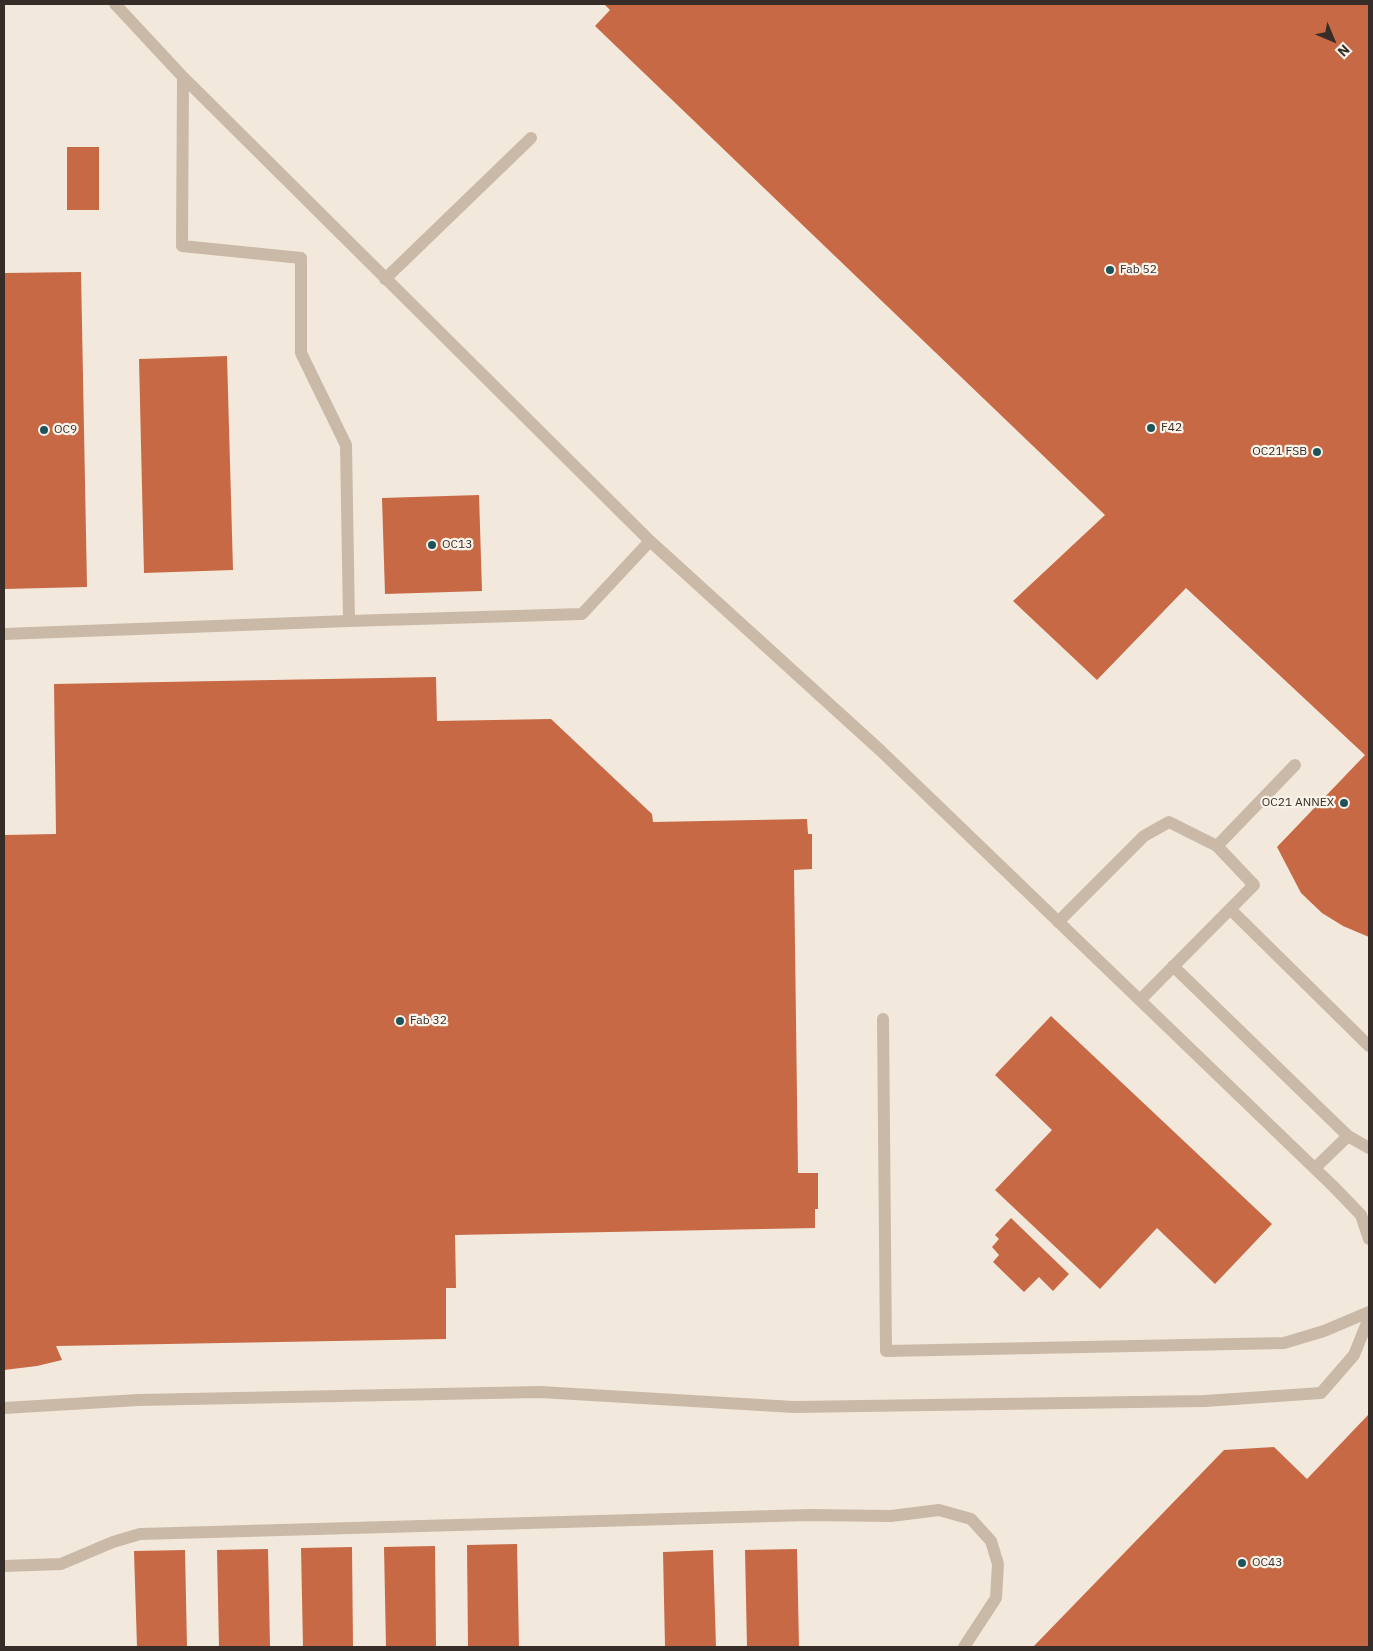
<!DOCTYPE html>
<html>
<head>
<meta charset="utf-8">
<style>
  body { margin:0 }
  #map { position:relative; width:1373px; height:1651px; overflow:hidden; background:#f2e9dc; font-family:"IBM Plex Sans",sans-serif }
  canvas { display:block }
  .frame { position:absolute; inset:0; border:5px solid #372d28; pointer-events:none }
  .north { position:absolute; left:1308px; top:15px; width:50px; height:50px; -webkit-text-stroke:4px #faf3e9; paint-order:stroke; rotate:135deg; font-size:14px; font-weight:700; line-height:20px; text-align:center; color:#372d28 }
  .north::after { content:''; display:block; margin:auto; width:18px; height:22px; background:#372d28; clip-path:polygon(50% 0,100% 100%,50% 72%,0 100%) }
</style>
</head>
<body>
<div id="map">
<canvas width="1373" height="1651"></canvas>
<div class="frame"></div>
<div class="north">N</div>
</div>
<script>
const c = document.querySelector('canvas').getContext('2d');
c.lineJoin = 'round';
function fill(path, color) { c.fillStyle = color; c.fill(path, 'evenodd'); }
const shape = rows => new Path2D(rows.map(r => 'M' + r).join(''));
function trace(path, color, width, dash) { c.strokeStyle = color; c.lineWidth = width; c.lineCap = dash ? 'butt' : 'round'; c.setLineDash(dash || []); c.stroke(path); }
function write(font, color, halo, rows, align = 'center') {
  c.font = font + ' "IBM Plex Sans",sans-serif'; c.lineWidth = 4.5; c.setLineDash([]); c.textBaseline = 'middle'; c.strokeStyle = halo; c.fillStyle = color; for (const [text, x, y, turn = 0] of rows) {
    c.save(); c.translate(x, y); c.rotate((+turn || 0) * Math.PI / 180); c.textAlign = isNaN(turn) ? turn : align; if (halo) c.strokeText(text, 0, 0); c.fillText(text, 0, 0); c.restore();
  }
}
fill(shape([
  [604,4,1369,4,1369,937,1343,926,1322,913,1301,893,1277,847,1365,755,1186,588,1097,680,1013,601,1105,515,595,26,610,10],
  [67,147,99,147,99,210,67,210],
  [81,272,87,587,4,589,4,273],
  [227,356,233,570,144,573,139,359],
  [479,495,482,591,385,594,382,498],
  [436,677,437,721,551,719,652,814,653,822,807,819,808,834,812,834,812,869,794,870,798,1173,818,1173,818,1209,815,1209,815,1228,455,1235,456,1288,446,1288,446,1339,56,1346,62,1360,37,1366,4,1370,4,835,56,834,54,684],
  [1051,1016,1272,1224,1215,1284,1157,1228,1100,1289,995,1190,1052,1130,995,1075],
  [1011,1218,1069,1274,1053,1291,1039,1277,1024,1292,993,1262,999,1255,992,1247,999,1239,995,1235],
  [1369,1414,1369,1647,1033,1647,1224,1450,1274,1447,1307,1479],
  [517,1544,519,1647,468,1647,467,1545],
  [435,1546,436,1647,386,1647,384,1547],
  [352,1547,353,1647,303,1647,301,1548],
  [268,1549,270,1647,219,1647,217,1550],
  [797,1549,799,1647,747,1647,745,1550],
  [185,1550,187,1647,137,1647,134,1551],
  [713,1550,716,1647,665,1647,663,1552]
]), '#c76945');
trace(shape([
  [115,4,183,77,650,541,881,751,1334,1187,1361,1215,1369,1239],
  [183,77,182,246,301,258,301,353,346,445,349,621],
  [385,279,531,138],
  [4,634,349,621,582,614,650,541],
  [1230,909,1369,1046],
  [1058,922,1144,836,1169,822,1217,846],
  [1173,966,1348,1136],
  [1140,1000,1254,885,1217,846,1295,765],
  [883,1019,886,1351,1284,1343,1324,1331,1369,1312],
  [1315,1168,1348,1136,1369,1148],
  [4,1408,138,1400,540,1392,794,1407,1205,1401,1321,1393,1354,1355,1369,1318],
  [4,1566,61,1564,113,1542,140,1534,810,1515,891,1516,939,1510,971,1519,991,1541,998,1564,996,1598,964,1647]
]), '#cbb9a8', 12);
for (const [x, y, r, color] of [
  [1110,270,5,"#1d5359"],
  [1151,428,5,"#1d5359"],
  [44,430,5,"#1d5359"],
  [1317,452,5,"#1d5359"],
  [432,545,5,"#1d5359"],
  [1344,803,5,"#1d5359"],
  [400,1021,5,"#1d5359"],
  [1242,1563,5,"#1d5359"]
]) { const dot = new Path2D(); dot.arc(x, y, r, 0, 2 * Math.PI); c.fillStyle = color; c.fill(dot); trace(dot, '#faf3e9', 2); }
write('12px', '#372d28', '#faf3e9', [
  ["Fab 52",1120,270],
  ["F42",1161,428],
  ["OC9",54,430],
  ["OC21 FSB",1307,452,"right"],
  ["OC13",442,545],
  ["OC21 ANNEX",1334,803,"right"],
  ["Fab 32",410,1021],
  ["OC43",1252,1563]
], 'left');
</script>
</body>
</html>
